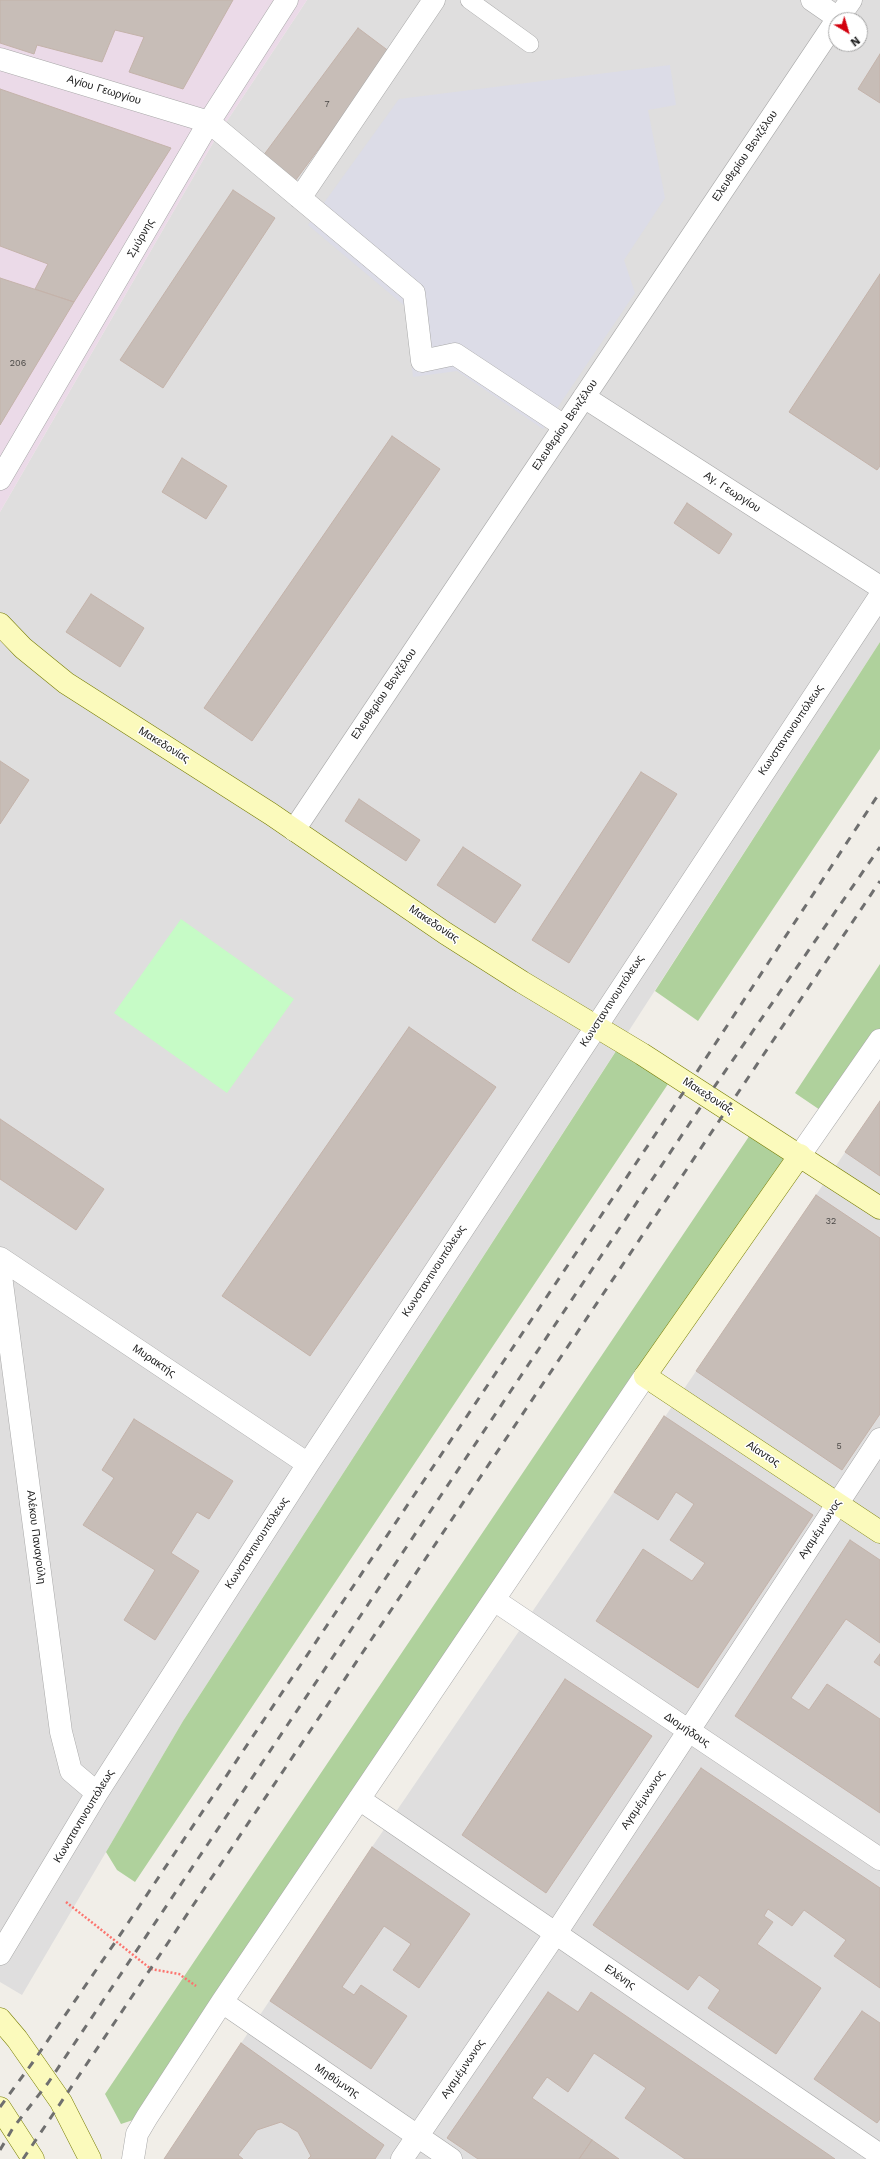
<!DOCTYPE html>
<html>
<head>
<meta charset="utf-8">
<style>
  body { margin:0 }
  #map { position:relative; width:880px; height:2159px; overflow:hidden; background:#f1eee8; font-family:"Work Sans",sans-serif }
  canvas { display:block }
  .north { position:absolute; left:828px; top:12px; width:40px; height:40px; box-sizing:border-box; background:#fff; border:1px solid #a6a6a6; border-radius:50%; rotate:142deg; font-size:11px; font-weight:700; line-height:16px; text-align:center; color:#212121 }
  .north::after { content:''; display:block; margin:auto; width:14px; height:18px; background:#d2000d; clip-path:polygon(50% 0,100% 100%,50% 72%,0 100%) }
</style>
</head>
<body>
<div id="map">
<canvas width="880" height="2159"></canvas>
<div class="north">N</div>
</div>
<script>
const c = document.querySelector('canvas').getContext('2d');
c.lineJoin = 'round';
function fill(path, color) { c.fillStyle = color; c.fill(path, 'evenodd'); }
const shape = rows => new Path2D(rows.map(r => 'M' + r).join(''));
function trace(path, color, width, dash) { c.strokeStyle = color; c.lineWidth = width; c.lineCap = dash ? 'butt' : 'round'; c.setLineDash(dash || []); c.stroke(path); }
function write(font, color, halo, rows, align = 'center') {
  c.font = font + ' "Work Sans",sans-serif'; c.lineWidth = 3; c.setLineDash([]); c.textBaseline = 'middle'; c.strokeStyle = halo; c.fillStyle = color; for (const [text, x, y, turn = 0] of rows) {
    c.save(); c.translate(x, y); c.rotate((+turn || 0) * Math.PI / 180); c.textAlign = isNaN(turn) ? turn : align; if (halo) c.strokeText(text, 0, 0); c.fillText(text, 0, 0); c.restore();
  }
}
fill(shape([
  [307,0,880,0,880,642,183,1721,22,1995,0,1982,0,512,217,136],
  [836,20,860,20,860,44,836,44],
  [880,1101,880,2159,164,2159,372,1847]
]), '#dfdede');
fill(shape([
  [0,0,307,0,217,136,0,512]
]), '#ebdae8');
fill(shape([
  [880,642,880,749,698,1021,655,991],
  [880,964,880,1029,823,1112,795,1093],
  [618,1048,670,1081,135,1882,117,1870,106,1852,183,1721],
  [752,1132,791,1158,133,2120,121,2124,105,2094]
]), '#afd19c');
fill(shape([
  [181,919,294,999,227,1093,114,1013]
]), '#c6fbc6');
fill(shape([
  [670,65,676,105,648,110,665,198,624,260,635,293,543,429,457,371,413,377,406,307,308,225,399,99]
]), '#dcdce7');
const building = shape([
  [0,0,233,0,183,89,129,72,144,37,115,30,102,62,37,45,34,54,0,43,0,0],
  [358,28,390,52,295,181,263,156,358,28],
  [880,54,880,103,858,89,880,54],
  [0,89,171,148,74,302,35,289,48,264,0,246,0,89],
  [233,190,275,218,163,388,120,360,233,190],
  [880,274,880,466,877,470,789,412,880,274],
  [0,278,74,302,0,425,0,278],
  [392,436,440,469,252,741,204,708,392,436],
  [182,458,227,486,206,519,162,492,182,458],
  [687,503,732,534,719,554,674,523,687,503],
  [91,594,144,628,120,667,66,632,91,594],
  [0,761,29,780,0,824,0,761],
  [641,772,677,794,569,963,532,940,641,772],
  [359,799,420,840,406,861,345,821,359,799],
  [463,847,521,885,495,923,437,885,463,847],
  [409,1027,496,1087,310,1356,222,1296,409,1027],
  [880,1101,880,1176,845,1152,880,1101],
  [0,1119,104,1189,76,1230,0,1179,0,1119],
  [816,1195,880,1238,880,1414,842,1470,696,1371,816,1195],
  [664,1416,813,1515,698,1688,596,1621,643,1549,692,1581,705,1563,670,1540,694,1504,676,1492,658,1520,614,1492,664,1416],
  [134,1419,233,1481,209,1519,197,1512,171,1553,199,1571,155,1640,124,1620,155,1570,83,1525,114,1478,102,1470,134,1419],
  [850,1540,880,1560,880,1643,846,1619,791,1698,809,1710,827,1684,880,1719,880,1813,735,1716,850,1540],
  [880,1654,880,1666,874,1662,880,1654],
  [565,1679,652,1736,546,1893,462,1835,565,1679],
  [701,1768,880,1888,880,1988,834,1956,846,1940,804,1910,792,1926,768,1909,764,1916,773,1922,757,1944,821,1988,776,2054,708,2008,720,1990,699,1975,688,1990,593,1925,701,1768],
  [372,1847,470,1914,419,1988,393,1970,411,1944,384,1926,342,1987,354,1995,361,1985,407,2016,371,2069,270,2001,372,1847],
  [548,1992,578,2012,591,1992,835,2159,685,2159,625,2118,646,2088,594,2053,568,2092,547,2077,532,2098,592,2140,579,2159,478,2159,447,2138,548,1992],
  [862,2011,880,2023,880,2119,877,2123,814,2079,862,2011],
  [241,2043,384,2145,375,2159,308,2159,311,2156,298,2132,281,2122,257,2130,238,2155,243,2159,164,2159,241,2043],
  [592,2140,619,2159,579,2159,592,2140]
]);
fill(building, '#c7bdb7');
trace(building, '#c4b3aa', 1);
const lane = shape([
  [469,0,530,44]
]);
const street = shape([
  [812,0,838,18],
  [837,20,851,0],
  [0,59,209,122,414,293,422,361,455,354,564,426],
  [300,198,434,0],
  [584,397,880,587],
  [0,479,209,122,287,0],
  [294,830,836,21],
  [800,1155,880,1040],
  [0,1258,308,1464],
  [0,1268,61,1732,71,1771,97,1793],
  [494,1600,880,1859],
  [359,1799,880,2155],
  [0,1954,97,1793,308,1464,880,596],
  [222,2002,451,2159],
  [133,2159,137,2134,147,2117,222,2002,645,1376],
  [402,2159,556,1933,880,1439]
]);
const secondary = shape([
  [0,624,23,648,66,683,271,814,445,933,522,982,642,1054,880,1208],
  [800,1155,645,1376,880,1532],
  [0,2019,17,2039,61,2102,90,2159],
  [0,2108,33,2159]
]);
trace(lane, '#a8a8a8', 18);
trace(street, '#a8a8a8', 23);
trace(secondary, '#777d03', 23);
trace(shape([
  [66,1902,151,1969,179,1974,196,1986]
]), '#fc746e', 2.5, [2, 2]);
trace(lane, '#fff', 17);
trace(street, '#fff', 22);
trace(secondary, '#fbfabc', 22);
trace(shape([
  [0,2107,33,2062,116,1941,689,1084,880,792],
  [0,2150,13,2128,48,2083,708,1096,880,847],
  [23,2159,880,881]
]), '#6f6f6f', 3, [8, 8]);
write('9px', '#4a4846', null, [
  ["7",327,104],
  ["206",18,363],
  ["32",831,1221],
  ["5",839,1446]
]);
write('11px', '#212121', '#fff', [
  ["Αγίου Γεωργίου",104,90,17],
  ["Ελευθερίου Βενιζέλου",745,156,-56],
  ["Σμύρνης",141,238,-60],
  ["Ελευθερίου Βενιζέλου",565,425,-56],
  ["Αγ. Γεωργίου",732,492,33],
  ["Ελευθερίου Βενιζέλου",384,694,-56],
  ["Κωνσταντινουπόλεως",791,730,-56],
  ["Μακεδονίας",164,745,32],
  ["Μακεδονίας",434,924,34],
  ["Κωνσταντινουπόλεως",612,1001,-57],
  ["Μακεδονίας",708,1096,33],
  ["Κωνσταντινουπόλεως",434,1271,-57],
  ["Μυρακτής",154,1361,34],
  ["Αίαντος",763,1454,33],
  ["Αγαμέμνωνος",820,1529,-57],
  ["Αλέκου Παναγούλη",36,1537,83],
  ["Κωνσταντινουπόλεως",257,1543,-57],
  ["Διομήδους",687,1730,34],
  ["Αγαμέμνωνος",643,1800,-56],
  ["Κωνσταντινουπόλεως",84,1816,-59],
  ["Ελένης",620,1977,34],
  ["Αγαμέμνωνος",463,2069,-56],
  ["Μηθύμνης",337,2081,34]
]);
</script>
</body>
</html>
